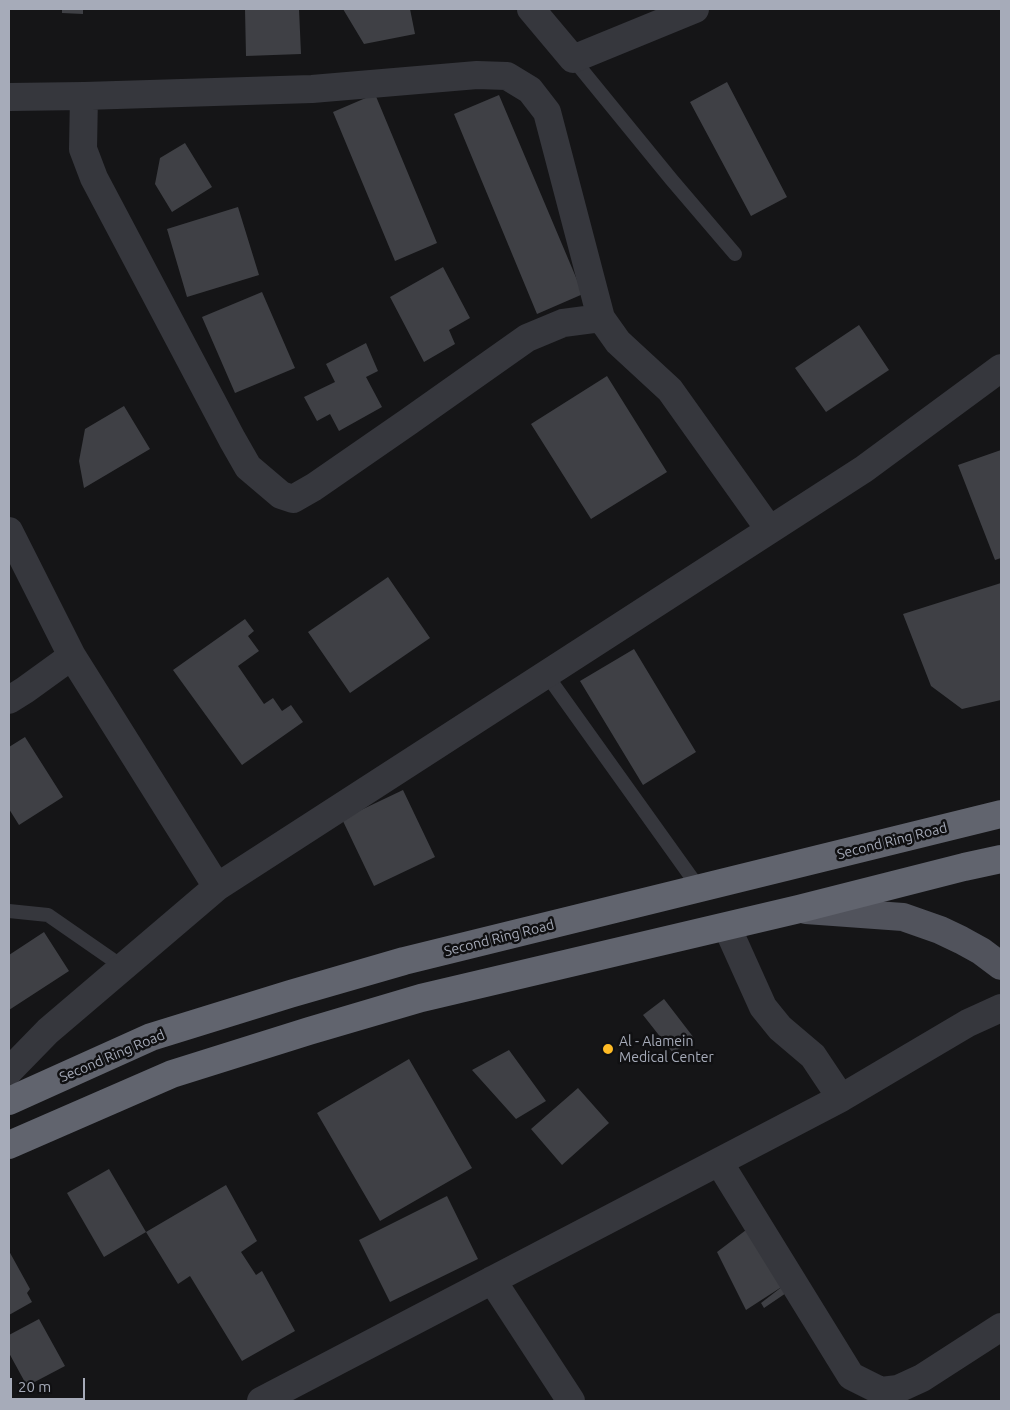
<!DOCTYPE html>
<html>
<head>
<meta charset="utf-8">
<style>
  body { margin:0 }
  #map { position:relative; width:1010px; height:1410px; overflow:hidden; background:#151517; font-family:Ubuntu,sans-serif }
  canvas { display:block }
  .frame { position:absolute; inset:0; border:10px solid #a6abb9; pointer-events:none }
  .scale { position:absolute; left:10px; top:1378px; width:75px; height:22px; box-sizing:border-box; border:2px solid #a6abb9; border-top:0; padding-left:6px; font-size:15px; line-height:18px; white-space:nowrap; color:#a6abb9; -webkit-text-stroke:4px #101012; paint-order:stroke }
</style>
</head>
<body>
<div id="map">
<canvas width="1010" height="1410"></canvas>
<div class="frame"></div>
<div class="scale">20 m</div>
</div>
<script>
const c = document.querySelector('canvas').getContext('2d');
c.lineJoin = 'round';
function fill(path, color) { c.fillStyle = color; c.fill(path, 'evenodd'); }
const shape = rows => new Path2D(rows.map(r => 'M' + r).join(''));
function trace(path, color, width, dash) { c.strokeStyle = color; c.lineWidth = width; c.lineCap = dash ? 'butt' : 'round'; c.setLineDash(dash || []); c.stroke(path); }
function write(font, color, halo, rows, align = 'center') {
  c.font = font + ' Ubuntu,sans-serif'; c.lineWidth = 5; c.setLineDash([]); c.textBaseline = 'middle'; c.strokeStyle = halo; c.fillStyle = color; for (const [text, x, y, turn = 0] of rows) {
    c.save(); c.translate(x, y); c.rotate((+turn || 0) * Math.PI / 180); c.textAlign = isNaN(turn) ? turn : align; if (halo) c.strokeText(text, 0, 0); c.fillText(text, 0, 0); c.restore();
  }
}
fill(shape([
  [62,9,83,9,83,14,62,13],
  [245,9,299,9,301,54,246,56],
  [343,9,410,9,415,34,364,44],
  [727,82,787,197,751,216,690,102],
  [375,94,437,243,395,261,333,112],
  [499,95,583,294,537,314,454,114],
  [185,143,212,187,172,212,155,184,160,158],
  [238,207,259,275,187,297,167,229],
  [443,267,470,318,449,330,455,344,424,362,390,297],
  [262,292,295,368,235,393,202,317],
  [859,325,889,370,826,412,795,368],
  [366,343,378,371,366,377,382,407,339,431,330,414,317,421,304,397,335,382,326,364],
  [607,376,667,472,591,519,531,424],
  [124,406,150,449,84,488,79,461,85,429],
  [1001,450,1001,558,995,560,958,465],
  [388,577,430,638,350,693,308,632],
  [1001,583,1001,700,962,709,931,686,903,614],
  [245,619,254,631,248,636,259,651,238,666,264,704,273,698,282,711,291,705,303,722,242,765,173,670],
  [634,649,696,752,643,785,580,681],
  [25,737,63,797,19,825,9,809,9,747],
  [403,790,435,857,374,886,342,819],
  [44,932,69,971,9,1010,9,955],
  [664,999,694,1038,673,1053,643,1015],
  [509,1050,546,1101,516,1119,472,1070],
  [409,1059,472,1168,380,1221,317,1113],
  [578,1088,609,1123,562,1165,531,1129],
  [109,1169,146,1232,104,1257,67,1193],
  [226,1185,257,1241,241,1252,256,1275,262,1271,295,1331,242,1361,190,1276,178,1284,146,1232],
  [447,1196,478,1259,390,1302,359,1240],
  [750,1227,792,1289,764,1308,761,1303,783,1286,746,1310,717,1252],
  [9,1251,30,1289,27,1293,32,1302,9,1315],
  [39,1319,65,1366,27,1386,9,1353,9,1335]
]), '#3f4045');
trace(shape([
  [573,59,671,179,735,254],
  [546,674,699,888],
  [9,911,48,915,123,967]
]), '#36373d', 14);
trace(shape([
  [531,9,573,59,695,9],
  [84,96,83,149,94,178,232,439,248,467,281,495,293,499,314,487,408,422,527,338,563,323,601,318],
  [9,97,84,96,312,89,477,75,507,76,530,90,547,112,601,318,618,342,670,390,769,529],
  [9,531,72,656,217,887],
  [9,700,25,690,72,656],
  [727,927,763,1007,780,1028,813,1056,841,1098],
  [9,1071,48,1031,217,887,864,469,1001,368],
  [719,1162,851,1376,881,1391,898,1389,922,1378,1001,1327],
  [492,1280,571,1401],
  [261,1401,841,1098,968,1023,1001,1008]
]), '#36373d', 28);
trace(shape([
  [806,910,903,917,940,930,961,940,981,951,1001,966]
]), '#51535c', 28);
trace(shape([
  [9,1101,151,1037,290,994,404,961,1001,814],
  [9,1145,172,1074,309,1031,421,998,799,909,964,867,1001,859]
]), '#61646e', 28);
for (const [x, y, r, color] of [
  [608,1049,6,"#ffbb25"]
]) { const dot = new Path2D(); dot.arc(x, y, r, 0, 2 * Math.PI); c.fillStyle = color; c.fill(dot); trace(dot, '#101012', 2); }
write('14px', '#a6abb9', '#101012', [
  ["Second Ring Road",892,841,-14],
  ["Second Ring Road",499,938,-14],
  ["Second Ring Road",112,1056,-23]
]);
write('14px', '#a6abb9', '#101012', [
  ["Al - Alamein",619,1041],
  ["Medical Center",619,1057]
], 'left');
</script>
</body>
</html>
